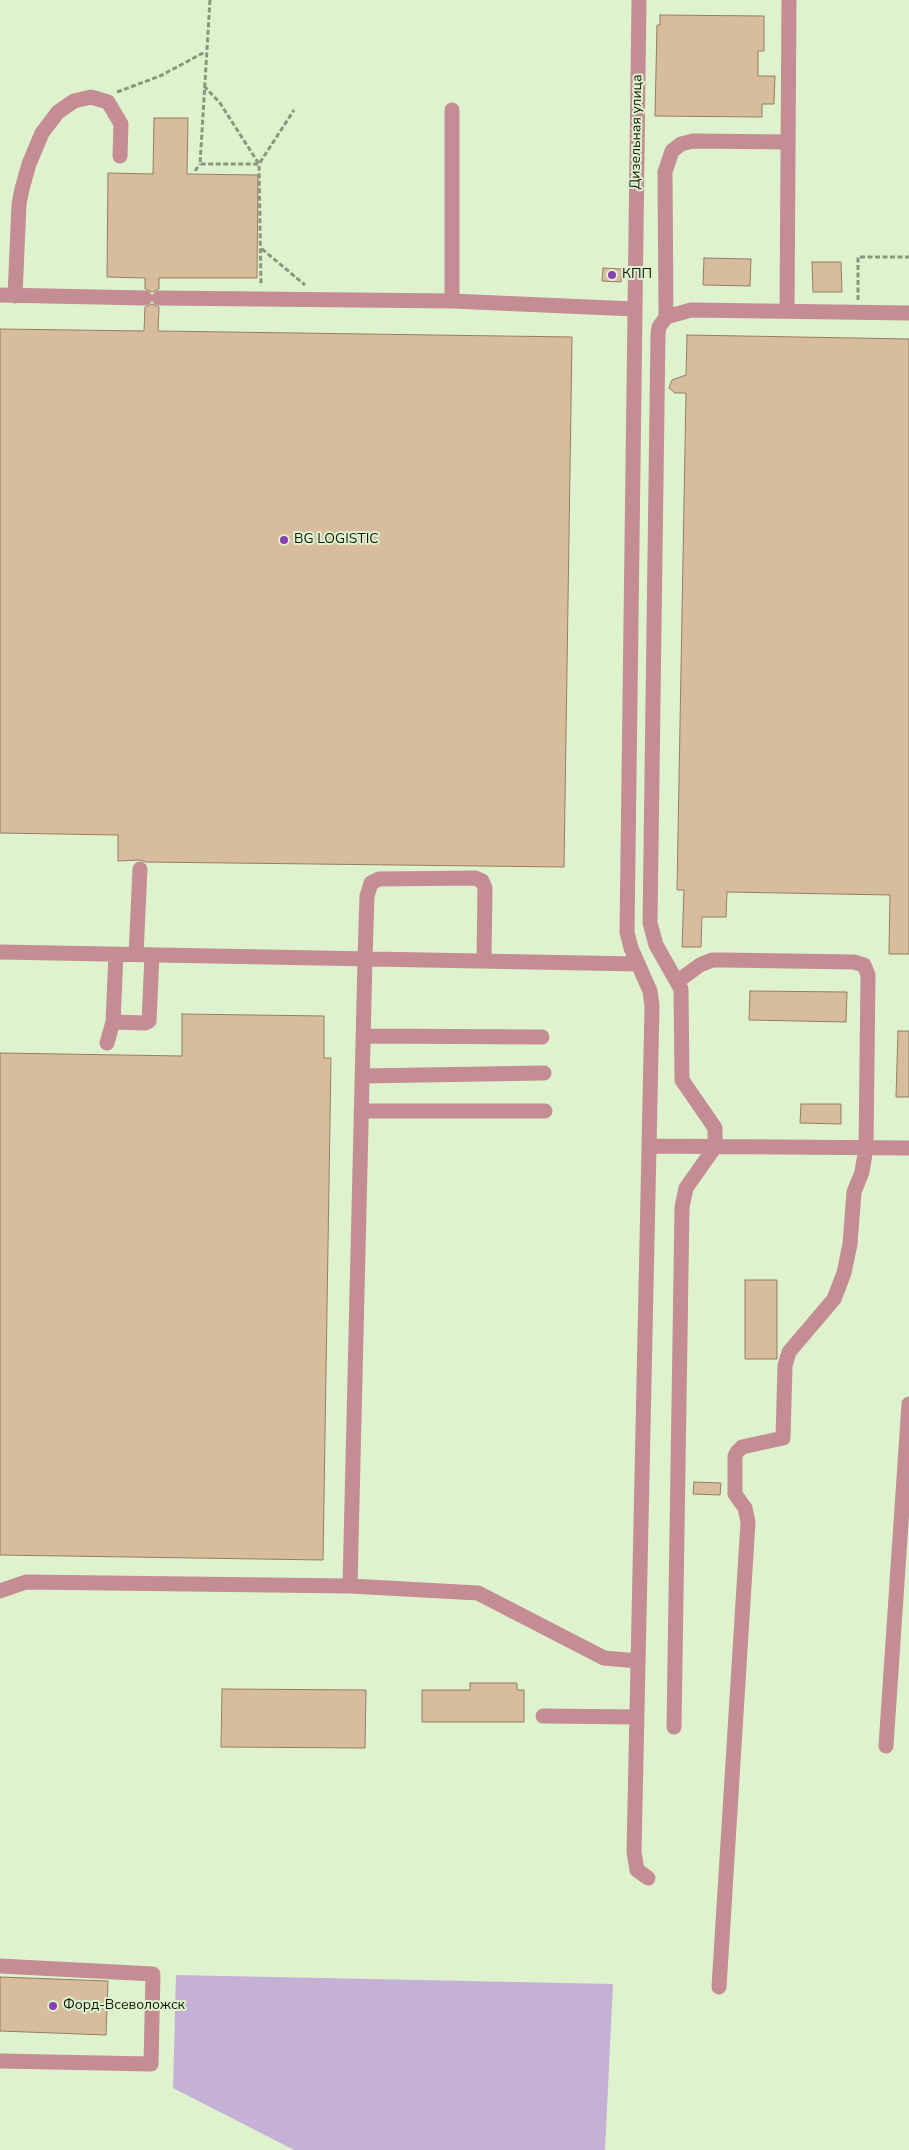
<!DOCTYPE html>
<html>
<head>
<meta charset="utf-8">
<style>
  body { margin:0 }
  canvas { display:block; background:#dff2ce }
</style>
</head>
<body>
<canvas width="909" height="2150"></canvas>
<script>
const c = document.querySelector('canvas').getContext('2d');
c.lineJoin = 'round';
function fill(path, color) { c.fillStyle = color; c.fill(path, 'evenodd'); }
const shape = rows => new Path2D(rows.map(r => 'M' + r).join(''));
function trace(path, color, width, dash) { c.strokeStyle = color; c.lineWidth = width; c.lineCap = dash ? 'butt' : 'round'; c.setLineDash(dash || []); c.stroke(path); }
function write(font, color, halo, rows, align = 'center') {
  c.font = font + ' "Nunito Sans",sans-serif'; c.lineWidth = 4; c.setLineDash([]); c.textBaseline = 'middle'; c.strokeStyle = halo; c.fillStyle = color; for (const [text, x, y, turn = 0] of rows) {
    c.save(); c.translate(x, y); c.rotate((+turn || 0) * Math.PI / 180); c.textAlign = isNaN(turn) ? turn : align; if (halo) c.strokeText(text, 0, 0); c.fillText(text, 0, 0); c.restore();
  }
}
fill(shape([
  [176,1975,613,1984,605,2150,294,2150,173,2088]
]), '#c6b1d6');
const building = shape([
  [660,15,764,16,764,51,758,51,758,76,775,76,774,104,762,104,762,117,655,116,657,25,660,25,660,15],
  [154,118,188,118,187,174,258,175,257,278,159,278,159,289,152,292,145,289,145,278,107,277,108,173,153,174,154,118],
  [704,258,751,259,750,286,703,285,704,258],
  [812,262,841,262,842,292,813,292,812,262],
  [603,268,622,269,621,282,602,281,603,268],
  [152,304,159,307,158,331,572,337,564,867,146,862,140,860,118,861,118,835,0,833,0,329,144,331,145,307,152,304],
  [687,335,909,339,909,954,889,954,890,895,727,892,726,917,702,917,701,947,682,947,684,890,677,890,686,393,675,393,669,388,672,380,686,375,687,335],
  [750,991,847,992,846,1022,749,1020,750,991],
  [182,1014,324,1016,324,1058,331,1058,323,1560,0,1555,0,1053,182,1056,182,1014],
  [898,1031,909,1031,909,1097,896,1097,898,1031],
  [801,1104,841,1104,841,1124,800,1123,801,1104],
  [745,1280,777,1280,777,1359,745,1359,745,1280],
  [694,1482,721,1483,720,1495,693,1494,694,1482],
  [470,1683,517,1683,517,1690,524,1690,524,1722,422,1722,422,1690,470,1690,470,1683],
  [222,1689,366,1690,365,1748,221,1747,222,1689],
  [0,1977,108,1981,106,2035,0,2031,0,1977]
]);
fill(building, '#d7bd9e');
trace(building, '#967d61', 1);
trace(shape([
  [210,0,200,164,259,164,294,110],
  [204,86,220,103,259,164,261,286],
  [117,92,160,76,205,52],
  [195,171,200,164],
  [262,249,305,285],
  [858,300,858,257,909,257]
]), '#89977d', 3, [5, 2.5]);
trace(shape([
  [639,0,627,932,631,948,650,991,652,1006,634,1852,637,1870,648,1878],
  [452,110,452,301,634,309],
  [788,142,693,141,681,144,672,151,665,172,666,317,691,310,909,313],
  [0,295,145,298],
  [15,296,19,204,22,189,29,164,42,133,58,112,74,101,91,97,108,102,121,124,120,156],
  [159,298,452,301],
  [787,311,789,0],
  [666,317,659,327,658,334,650,923,656,945,681,989,682,1080,715,1128,715,1147,686,1188,682,1207,674,1727],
  [0,952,638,964],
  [116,954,113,1022,145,1023,149,1021,152,955],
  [136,955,140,869],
  [678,981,700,965,712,960,723,960,854,962,864,965,868,975,866,1148,862,1172,854,1192,850,1244,844,1273,834,1299,789,1352,785,1366,783,1438,742,1447,737,1452,735,1456,735,1494,745,1508,748,1522,719,1987],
  [363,1036,542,1037],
  [107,1043,113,1022],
  [362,1076,544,1073],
  [361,1111,545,1111],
  [649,1146,909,1148],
  [350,1586,478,1593,604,1658,638,1661],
  [0,1591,26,1582,350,1586,365,959,367,896,371,883,379,879,475,878,482,881,485,888,484,961],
  [543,1716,637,1717],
  [886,1746,909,1404],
  [0,1966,153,1974,151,2064,0,2061]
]), '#c48d94', 15);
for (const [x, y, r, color] of [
  [612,275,5,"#8840b2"],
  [284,540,5,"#8840b2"],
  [53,2006,5,"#8840b2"]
]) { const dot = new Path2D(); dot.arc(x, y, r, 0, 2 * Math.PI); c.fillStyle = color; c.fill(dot); trace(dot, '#dff2ce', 2); }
write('14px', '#11170b', '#dff2ce', [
  ["Дизельная улица",637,132,-89]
]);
write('14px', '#11170b', '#dff2ce', [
  ["КПП",622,275],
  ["BG LOGISTIC",294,540],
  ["Форд-Всеволожск",63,2006]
], 'left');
</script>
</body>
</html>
